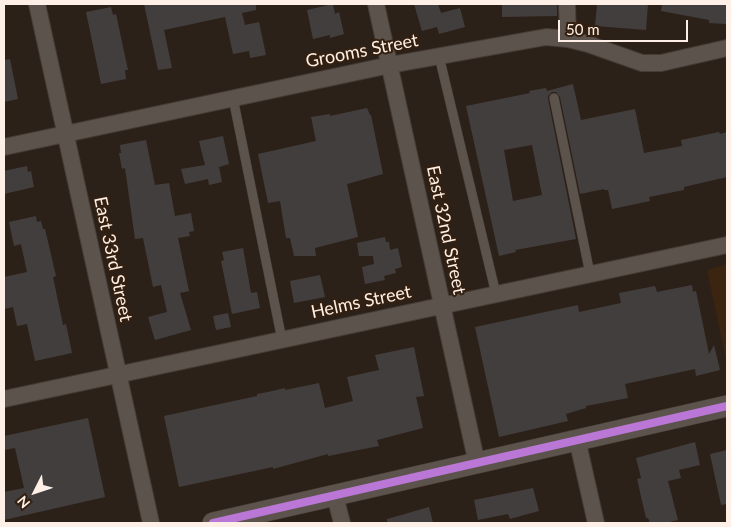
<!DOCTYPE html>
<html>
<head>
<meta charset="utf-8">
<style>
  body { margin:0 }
  #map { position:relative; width:731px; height:527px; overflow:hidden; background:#2c2118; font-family:Lato,sans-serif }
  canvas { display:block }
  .frame { position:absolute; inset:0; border:5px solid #fef0e6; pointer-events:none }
  .north { position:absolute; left:10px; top:467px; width:50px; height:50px; -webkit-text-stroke:4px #342010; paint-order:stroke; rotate:229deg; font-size:14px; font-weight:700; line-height:20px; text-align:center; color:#fef0e6 }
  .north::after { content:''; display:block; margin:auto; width:18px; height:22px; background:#fef0e6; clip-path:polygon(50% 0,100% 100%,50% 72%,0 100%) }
  .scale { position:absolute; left:558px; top:20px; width:130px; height:22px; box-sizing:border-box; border:2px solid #fef0e6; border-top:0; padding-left:6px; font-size:15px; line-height:18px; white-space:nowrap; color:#fef0e6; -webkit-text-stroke:4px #342010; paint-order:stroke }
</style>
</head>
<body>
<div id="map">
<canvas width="731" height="527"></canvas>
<div class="frame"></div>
<div class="north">N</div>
<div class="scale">50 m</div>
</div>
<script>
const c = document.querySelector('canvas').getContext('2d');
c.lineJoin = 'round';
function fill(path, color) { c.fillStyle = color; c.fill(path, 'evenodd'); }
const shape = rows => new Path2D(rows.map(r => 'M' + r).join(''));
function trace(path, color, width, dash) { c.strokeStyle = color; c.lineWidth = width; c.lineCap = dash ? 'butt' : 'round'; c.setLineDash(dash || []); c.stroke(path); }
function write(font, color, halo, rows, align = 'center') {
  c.font = font + ' Lato,sans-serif'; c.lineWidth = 4; c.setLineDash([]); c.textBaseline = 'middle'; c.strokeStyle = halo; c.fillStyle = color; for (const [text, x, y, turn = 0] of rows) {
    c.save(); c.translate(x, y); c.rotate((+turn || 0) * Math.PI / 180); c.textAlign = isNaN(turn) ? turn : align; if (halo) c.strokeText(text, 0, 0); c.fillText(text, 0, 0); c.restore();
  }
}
fill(shape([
  [727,264,727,364,707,270]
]), '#3b2410');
fill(shape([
  [144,4,256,4,256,10,242,13,245,25,259,22,266,55,250,58,249,51,233,54,225,17,164,30,172,68,158,70],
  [333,4,335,14,339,12,344,34,330,38,330,35,313,39,307,10],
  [414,4,438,4,441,13,460,8,465,27,439,34,437,27,422,31],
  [502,4,557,4,557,16,502,17],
  [597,4,648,4,646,30,595,26],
  [662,4,726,4,726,24,709,23,709,20,661,11],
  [111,7,113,15,116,14,128,70,125,70,126,79,101,84,86,12],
  [10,59,18,99,4,102,4,60],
  [573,84,581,120,635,109,644,153,682,146,681,140,719,132,720,134,727,132,727,177,701,183,684,187,684,190,649,197,650,201,612,209,608,190,604,190,604,189,580,194,560,97,556,92,552,92,548,96,548,99,576,239,515,250,516,252,499,256,466,106,530,93,529,91,546,88,547,91],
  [532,145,542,195,513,201,504,150],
  [367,108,370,115,371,115,383,174,347,184,358,237,315,248,316,256,294,256,290,238,286,238,280,201,268,203,258,154,316,141,311,117,330,114,330,116],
  [223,136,229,164,219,167,222,182,209,185,208,179,185,184,181,169,205,165,199,141],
  [146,140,155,185,169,183,175,216,191,213,194,231,189,232,190,236,178,238,189,291,180,293,191,330,155,340,148,317,167,312,161,285,153,287,143,238,135,239,125,168,122,169,119,153,121,153,120,145],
  [27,166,28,172,31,171,34,187,4,194,4,171],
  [36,216,37,222,41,221,43,229,45,229,56,276,53,277,63,325,66,324,72,353,35,361,27,324,17,326,13,307,4,309,4,277,27,272,21,244,14,246,9,222],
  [385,237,386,242,389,242,390,250,398,248,402,267,395,269,396,273,384,276,385,280,365,284,362,267,374,264,373,256,359,256,357,243],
  [243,248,251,293,257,292,260,308,232,314,221,261,224,260,222,252],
  [320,275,325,297,294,303,290,281],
  [692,285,693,292,696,291,709,354,714,345,720,370,696,376,695,369,625,384,628,398,586,406,586,408,566,414,568,421,499,437,475,327,578,305,579,312,621,303,619,293,655,286,657,292],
  [228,313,231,327,216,330,213,316],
  [414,347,424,396,416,397,423,428,377,440,379,446,328,456,328,454,273,469,273,467,179,487,164,416,257,396,257,394,268,392,285,388,285,390,319,383,325,408,353,401,347,377,379,370,375,355],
  [88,418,105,497,4,520,4,492,24,488,15,448,4,450,4,436],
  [695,442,700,465,679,470,681,478,668,481,678,520,665,523,650,523,648,518,646,518,637,479,641,478,636,458],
  [727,450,727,504,721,505,710,454],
  [533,488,539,511,510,519,508,514,478,520,474,500],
  [429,507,433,523,387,523,387,519]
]), '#433e3e');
const service = shape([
  [439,56,496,294],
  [233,98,282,340],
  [554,98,590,274]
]);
const minor = shape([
  [37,4,151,523],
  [376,4,477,464],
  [567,4,568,39],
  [4,147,390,65,546,37,568,39,588,44,642,63,661,63,727,48],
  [4,399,727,245],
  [577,439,596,523],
  [335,496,342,523]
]);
const tertiary = shape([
  [213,523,727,406]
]);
trace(service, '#463c36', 10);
trace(minor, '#463c36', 18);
trace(tertiary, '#463c36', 22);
trace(service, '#5b534c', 9);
trace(minor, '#5b534c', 16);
trace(tertiary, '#5b534c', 21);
trace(shape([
  [213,523,727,406]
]), '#ba77d6', 8);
write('18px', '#fef0e6', '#342010', [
  ["Grooms Street",362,51,-11],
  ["East 32nd Street",446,230,78],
  ["East 33rd Street",113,259,78],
  ["Helms Street",361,302,-12]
]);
</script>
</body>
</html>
